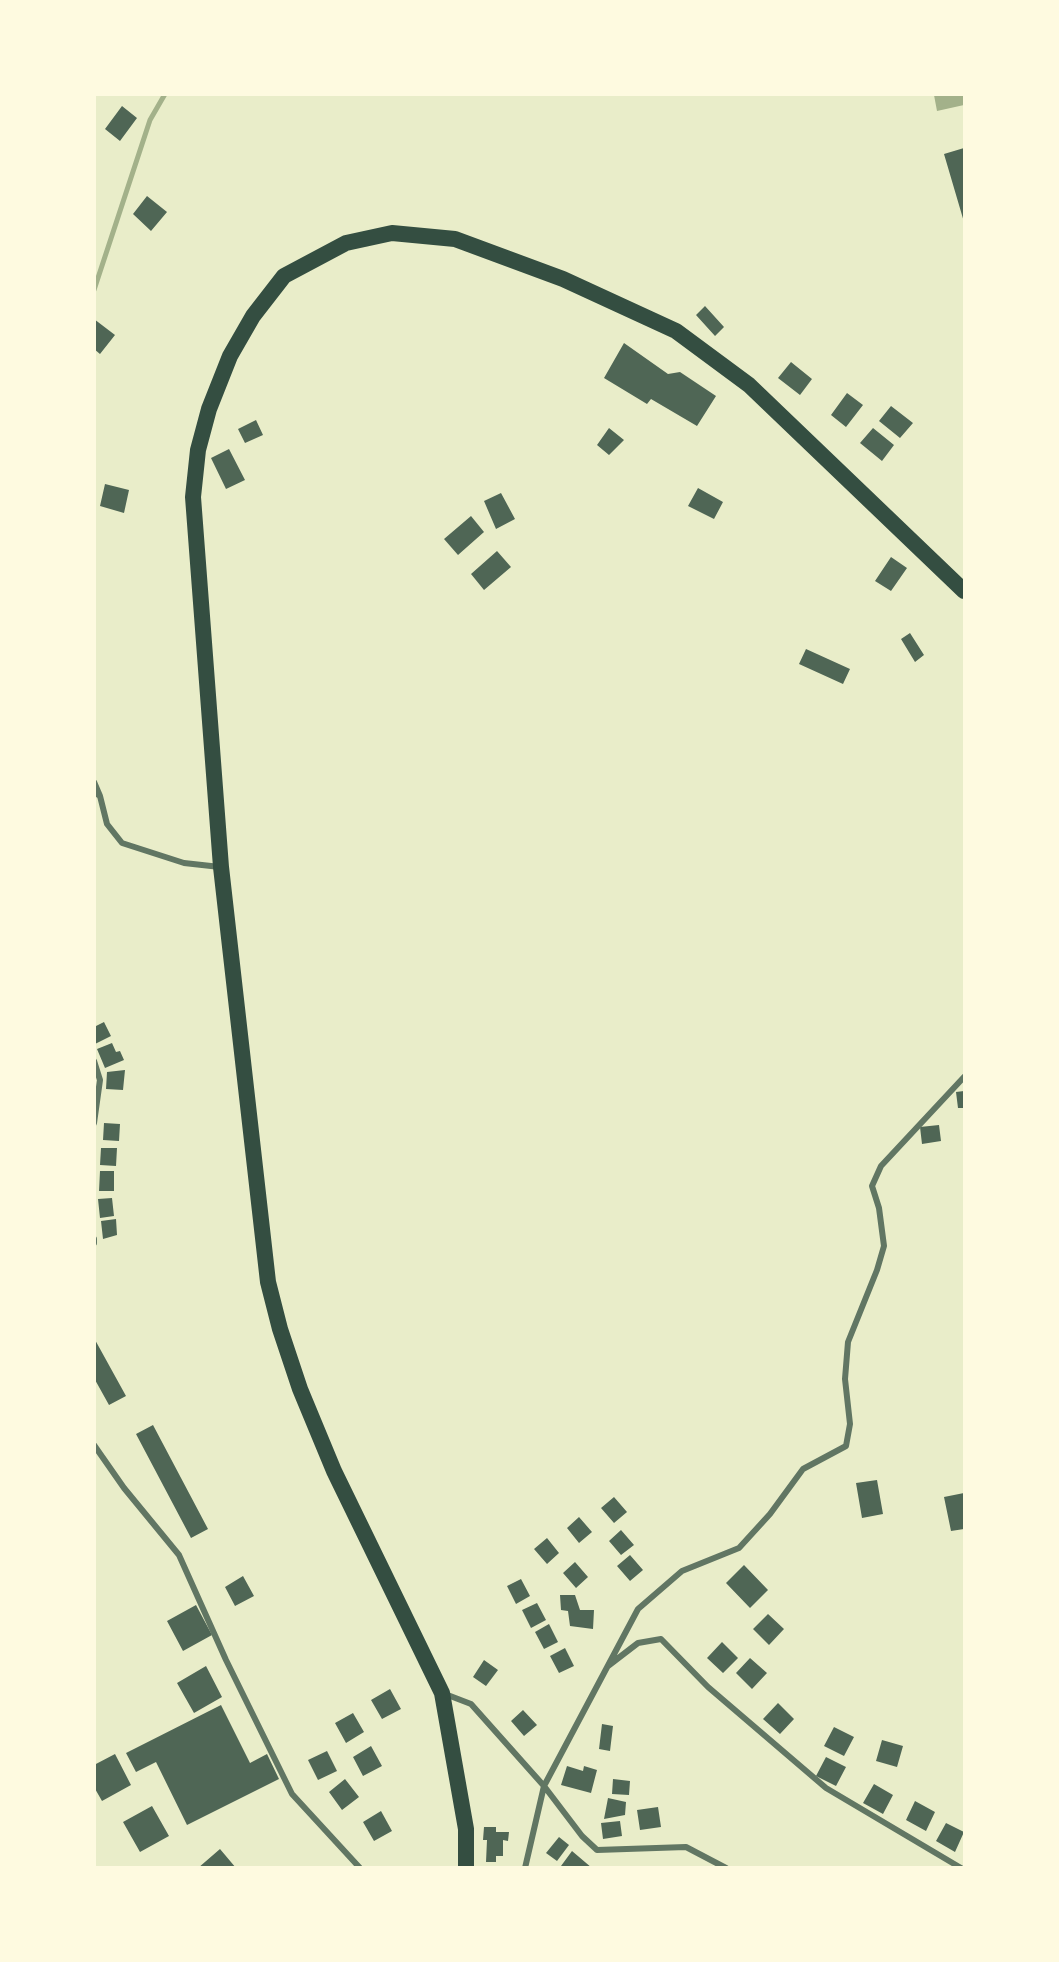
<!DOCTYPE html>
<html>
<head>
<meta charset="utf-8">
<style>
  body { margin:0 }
  #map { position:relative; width:1059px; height:1962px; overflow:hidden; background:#e9edc9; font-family:"Alegreya Sans",sans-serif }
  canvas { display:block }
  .frame { position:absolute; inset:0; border:96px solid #fefae0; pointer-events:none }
</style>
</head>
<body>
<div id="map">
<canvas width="1059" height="1962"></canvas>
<div class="frame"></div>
</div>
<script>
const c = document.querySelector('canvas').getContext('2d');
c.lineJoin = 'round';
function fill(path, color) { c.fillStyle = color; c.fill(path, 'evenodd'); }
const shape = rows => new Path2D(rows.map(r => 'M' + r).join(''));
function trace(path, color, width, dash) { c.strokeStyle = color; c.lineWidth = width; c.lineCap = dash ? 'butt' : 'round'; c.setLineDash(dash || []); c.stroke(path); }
fill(shape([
  [934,95,964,95,964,105,937,111]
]), '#a3b18a');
trace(shape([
  [94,290,150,120,165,94]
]), '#a3b18a', 5);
fill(shape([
  [122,106,137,118,120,141,105,129],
  [964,148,964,222,944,154],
  [147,196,167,212,151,231,133,214],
  [705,306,724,327,715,336,696,315],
  [94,319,115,335,100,354,94,349],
  [624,343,668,374,680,372,716,396,697,426,651,399,647,404,604,378],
  [791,362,812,379,800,395,778,378],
  [847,393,863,405,846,427,831,415],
  [891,406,913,423,900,438,879,421],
  [256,420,263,435,245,443,238,429],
  [609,428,624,440,609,455,597,445],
  [873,428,894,445,882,461,860,443],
  [229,449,245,480,226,489,211,458],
  [105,484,129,490,124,513,100,506],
  [698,488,723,502,714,519,688,506],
  [501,493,515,519,496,529,484,501],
  [471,516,484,532,458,555,444,539],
  [497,551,511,567,484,590,471,574],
  [891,557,907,568,891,591,875,581],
  [910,633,924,655,915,662,901,639],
  [806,649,850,669,843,684,799,664],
  [104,1022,111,1036,95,1044,94,1027],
  [112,1043,116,1052,120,1051,124,1060,105,1068,97,1049],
  [125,1070,123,1090,106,1089,107,1072],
  [964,1091,964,1108,958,1108,956,1092],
  [104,1123,120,1124,119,1141,103,1140],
  [939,1125,941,1141,922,1144,920,1127],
  [101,1148,117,1148,116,1166,100,1165],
  [100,1171,114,1171,114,1191,99,1191],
  [112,1198,114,1216,100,1218,98,1199],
  [116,1219,117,1235,103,1239,101,1221],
  [94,1338,126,1396,109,1405,94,1378],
  [153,1425,208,1529,191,1538,136,1434],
  [877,1480,883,1514,862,1518,856,1483],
  [964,1493,964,1529,951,1531,944,1497],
  [614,1497,627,1512,614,1523,601,1508],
  [579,1517,592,1532,579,1543,567,1528],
  [621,1530,634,1545,621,1555,609,1541],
  [547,1538,559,1553,547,1564,534,1549],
  [630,1555,643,1570,630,1581,617,1566],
  [575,1562,588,1577,576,1588,563,1573],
  [744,1565,768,1590,750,1608,726,1583],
  [243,1576,254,1596,235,1606,225,1587],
  [521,1579,530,1596,516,1604,507,1586],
  [560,1595,575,1595,580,1610,594,1610,593,1629,570,1626,568,1611,561,1610],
  [537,1603,546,1620,531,1628,522,1610],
  [196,1605,212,1635,183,1651,167,1621],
  [768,1614,784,1629,769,1645,753,1629],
  [549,1624,558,1642,544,1649,535,1632],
  [722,1642,738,1658,723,1673,707,1658],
  [565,1648,574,1666,559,1673,550,1656],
  [750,1658,767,1673,752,1689,736,1673],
  [484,1660,498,1670,486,1686,473,1677],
  [206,1666,222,1697,194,1713,177,1683],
  [390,1689,401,1709,382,1719,371,1700],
  [778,1703,794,1719,780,1734,763,1719],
  [221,1705,250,1763,267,1754,279,1779,187,1825,156,1762,136,1772,126,1753],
  [523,1710,537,1725,524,1736,511,1721],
  [353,1713,364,1732,346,1743,335,1723],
  [602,1724,613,1726,610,1751,599,1749],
  [834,1727,854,1737,844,1756,824,1746],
  [882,1740,903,1746,897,1767,876,1761],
  [371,1746,382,1766,363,1776,353,1757],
  [327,1751,337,1771,318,1780,308,1760],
  [115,1754,131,1785,102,1801,94,1787,94,1765],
  [826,1757,846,1767,836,1786,816,1776],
  [567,1766,583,1771,584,1766,597,1770,591,1793,561,1785],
  [345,1779,359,1797,342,1810,329,1792],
  [613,1779,630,1781,629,1795,612,1794],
  [874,1784,893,1795,883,1814,863,1803],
  [608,1798,626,1802,625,1815,604,1819],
  [915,1801,935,1812,926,1831,906,1820],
  [152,1806,169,1836,140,1852,123,1822],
  [658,1807,661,1827,640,1830,637,1810],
  [381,1811,392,1831,374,1841,363,1822],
  [620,1821,622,1836,603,1839,601,1823],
  [946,1823,964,1832,955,1852,936,1841],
  [484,1827,496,1827,496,1832,509,1832,508,1841,503,1840,503,1856,496,1856,496,1862,486,1862,487,1840,483,1840],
  [559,1837,569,1845,557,1861,546,1853],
  [220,1849,236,1868,198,1868],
  [572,1851,592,1868,561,1866]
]), '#4f6655');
trace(shape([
  [94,782,100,796],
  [94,792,100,796,107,824,122,843,184,863,220,867],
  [94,1061,100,1080,94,1123],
  [94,1239,94,1243],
  [94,1445,124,1488,179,1555,226,1660,292,1794,360,1868],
  [608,1666,638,1643,661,1639,708,1687,826,1788,961,1868],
  [445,1694,471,1704,544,1786,582,1836,597,1850,686,1847,726,1868],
  [525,1868,544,1786,638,1609,682,1571,739,1548,770,1514,803,1469,846,1446,850,1424,845,1379,848,1342,877,1270,884,1246,879,1208,872,1186,881,1166,964,1077]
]), '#617663', 6);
trace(shape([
  [466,1868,466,1829,442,1693,334,1471,300,1389,280,1329,268,1282,221,867,193,497,198,450,209,409,230,356,253,316,284,276,346,243,392,233,455,239,563,279,676,331,749,385,964,591]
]), '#344e41', 16);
</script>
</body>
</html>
